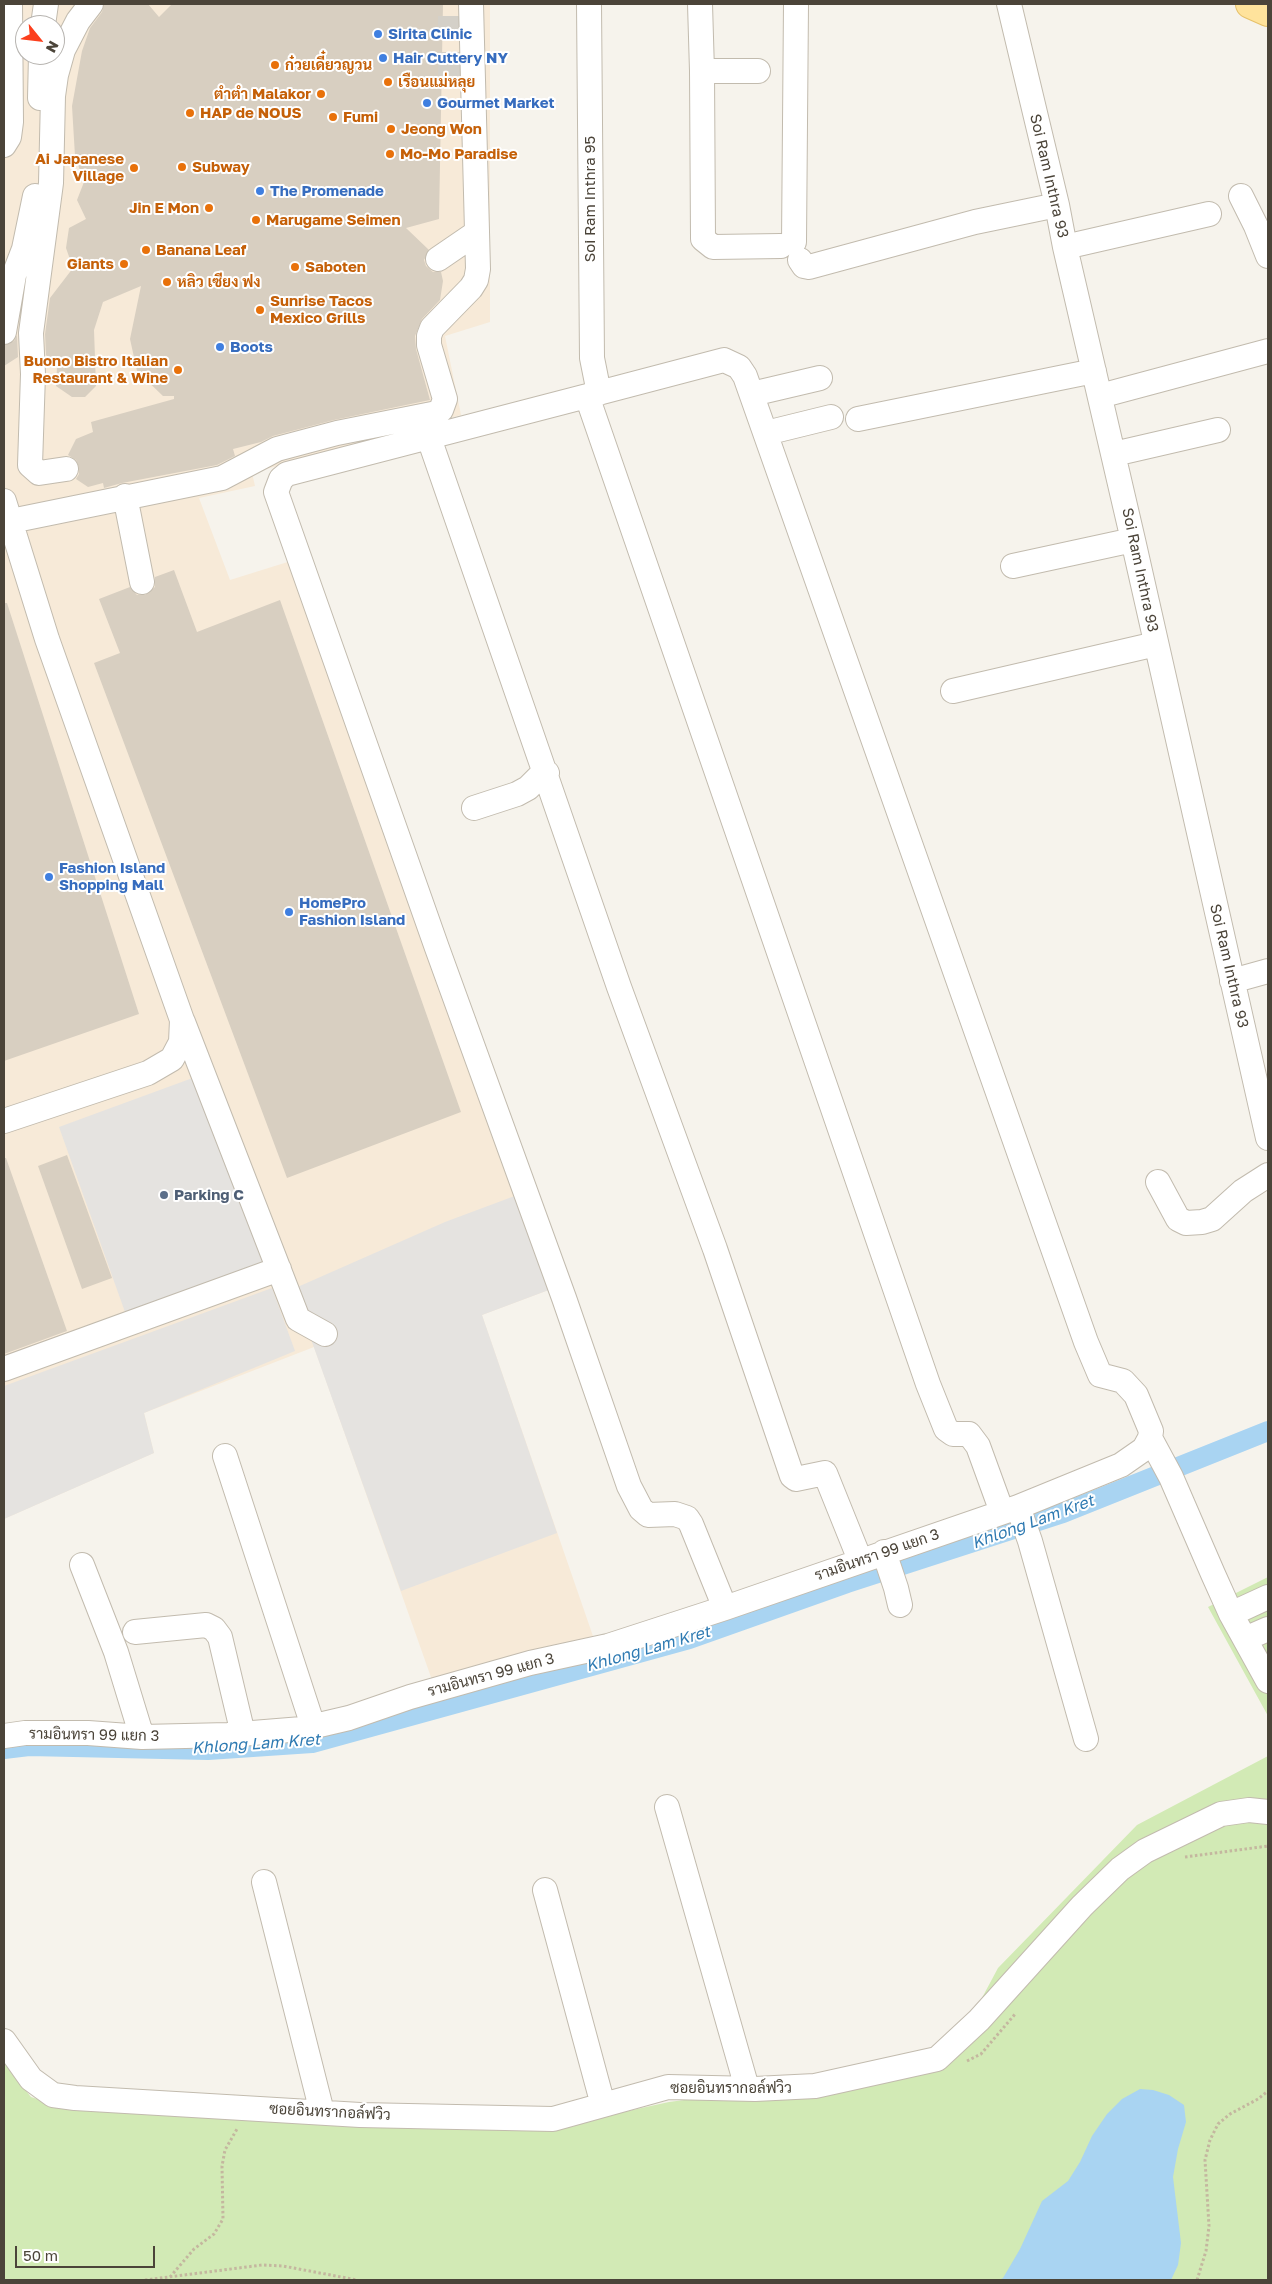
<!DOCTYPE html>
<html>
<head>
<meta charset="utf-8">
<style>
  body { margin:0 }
  #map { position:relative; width:1272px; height:2284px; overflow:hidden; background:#f6f3ec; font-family:"Golos Text",sans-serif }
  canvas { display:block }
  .frame { position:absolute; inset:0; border:5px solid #4b4439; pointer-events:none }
  .north { position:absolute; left:15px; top:15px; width:50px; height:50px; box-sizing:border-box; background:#fff; border:1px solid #b7b4b0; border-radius:50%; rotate:119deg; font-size:14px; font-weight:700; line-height:20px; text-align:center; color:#4b4439 }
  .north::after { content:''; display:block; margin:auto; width:18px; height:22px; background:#fc3f1d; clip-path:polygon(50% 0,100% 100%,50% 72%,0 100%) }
  .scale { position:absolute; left:15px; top:2246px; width:140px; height:22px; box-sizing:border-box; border:2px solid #4b4439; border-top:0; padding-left:6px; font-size:15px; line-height:18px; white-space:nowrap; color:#4b4439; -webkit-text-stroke:4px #fff; paint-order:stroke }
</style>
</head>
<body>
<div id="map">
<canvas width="1272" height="2284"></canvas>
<div class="frame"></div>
<div class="north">N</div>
<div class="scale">50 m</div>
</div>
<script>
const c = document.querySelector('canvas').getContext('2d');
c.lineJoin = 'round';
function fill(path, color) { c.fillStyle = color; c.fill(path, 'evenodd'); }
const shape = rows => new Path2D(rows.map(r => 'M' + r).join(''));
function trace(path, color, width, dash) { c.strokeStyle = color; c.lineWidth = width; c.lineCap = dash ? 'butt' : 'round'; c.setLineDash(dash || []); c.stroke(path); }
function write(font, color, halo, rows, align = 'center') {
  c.font = font + ' "Golos Text",Sarabun,sans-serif'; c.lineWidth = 4; c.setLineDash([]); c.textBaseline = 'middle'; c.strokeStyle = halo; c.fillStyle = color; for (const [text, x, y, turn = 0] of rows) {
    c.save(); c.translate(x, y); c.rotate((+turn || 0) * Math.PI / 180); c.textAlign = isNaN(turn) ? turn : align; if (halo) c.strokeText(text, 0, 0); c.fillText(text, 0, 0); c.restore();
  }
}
fill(shape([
  [4,4,490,4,490,322,445,336,461,415,252,473,255,486,199,498,230,580,294,560,554,1288,482,1315,594,1639,432,1680,314,1347,144,1413,154,1453,4,1519],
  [25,25,55,25,55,55,25,55]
]), '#f7ead8');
fill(shape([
  [1268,1577,1268,1716,1208,1607],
  [1268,1756,1268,2280,4,2280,4,2057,15,2077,31,2097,62,2107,476,2128,571,2127,605,2116,669,2102,946,2065,998,1968,1137,1825]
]), '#d2eab5');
fill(shape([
  [198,1076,270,1263,125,1312,59,1127],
  [520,1194,554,1288,482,1315,557,1533,401,1591,293,1289,445,1222],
  [272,1288,295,1351,144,1413,154,1453,4,1519,4,1386]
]), '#e5e3e0');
fill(shape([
  [1140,2089,1153,2090,1169,2095,1184,2105,1186,2122,1178,2149,1173,2177,1181,2243,1178,2265,1171,2280,999,2280,1003,2278,1020,2249,1042,2201,1068,2181,1080,2162,1092,2136,1107,2114,1122,2099]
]), '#a9d4f2');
trace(shape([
  [4,1749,29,1746,208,1750,312,1743,689,1639,847,1583,1063,1513,1268,1431]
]), '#a9d4f2', 20);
fill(shape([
  [104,4,148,4,159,17,172,4,443,4,439,219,406,228,429,250,424,260,426,266,433,272,441,272,443,281,440,300,422,319,415,336,416,349,430,400,334,420,273,436,261,442,233,449,235,456,217,465,122,483,104,488,103,483,88,487,76,479,79,474,79,467,76,460,68,455,76,439,93,432,91,422,174,399,174,396,163,396,137,371,130,339,141,286,103,302,94,330,96,386,85,397,72,397,56,386,57,367,46,355,45,334,50,298,73,268,66,248,69,228,86,219,77,200,84,182,75,156,72,106,82,51,90,28,102,12],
  [17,335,18,357,4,366,4,345,14,341],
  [174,570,197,632,280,600,461,1112,287,1178,94,663,120,653,99,599,130,587,137,595,145,595,155,587,155,577],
  [4,603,7,603,139,1014,4,1061],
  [67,1155,112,1278,82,1289,38,1166],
  [4,1158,6,1158,67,1331,4,1354]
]), '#d8cfc1');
trace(shape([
  [450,76,450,4]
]), '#d4d0c8', 24, [24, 12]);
const minor = shape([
  [589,4,592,358,599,393],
  [700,4,702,71,703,239,713,247,781,246],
  [1009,4,1057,205,1065,247,1133,540,1268,1138],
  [43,25,46,4],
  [702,71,758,71],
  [40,98,41,55],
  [4,145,9,137,11,122,10,4],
  [1241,196,1256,226,1268,256],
  [794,242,796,4],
  [1065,247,1209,214],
  [438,259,476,233],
  [800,260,804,266,809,267,975,222,1057,205],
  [4,332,14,275,24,249,35,196],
  [752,394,820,378],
  [587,396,287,474,281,479,276,492,437,948,564,1298,629,1486,641,1509,648,1515,675,1514,687,1518,691,1524,725,1608],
  [1100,396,1268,351],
  [858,419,1094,371],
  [766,433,831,417],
  [429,438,619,987,715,1249,792,1476,796,1479,825,1473,860,1560],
  [1114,454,1218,430],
  [66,469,39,473,30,465,33,374,31,333,51,183,53,96,56,75,63,50,78,21,91,4],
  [125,496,142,582],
  [4,501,47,639,182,1020,181,1042,172,1059,148,1073,4,1121],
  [11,521,222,478,277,449,337,433,437,413,441,410,445,399,429,345,429,336,432,328,471,288,476,280,478,269,471,4],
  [1013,566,1133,540],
  [953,691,1156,644],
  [474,808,517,794,528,788,540,776,547,773],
  [1232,981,1268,971],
  [183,1022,298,1319,325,1334],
  [1158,1182,1178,1219,1186,1223,1202,1222,1212,1219,1243,1191,1268,1175],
  [4,1369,279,1269],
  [225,1456,313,1726],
  [1018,1507,1030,1541,1086,1739],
  [1002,1512,978,1446,969,1434,953,1434,946,1429,928,1384,587,396,724,360,739,367,745,376,1086,1342,1100,1375,1123,1381,1136,1395,1151,1431,1150,1438,1171,1477,1213,1574,1231,1614,1268,1681],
  [884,1552,896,1588,900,1605],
  [82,1565,116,1652,142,1737],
  [1231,1614,1268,1597],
  [135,1632,206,1625,214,1629,220,1637,243,1734],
  [1245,1639,1268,1629],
  [4,1736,25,1733,88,1733,142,1737,228,1735,302,1729,349,1718,410,1697,530,1663,608,1646,725,1608,1018,1507,1121,1465,1144,1449,1150,1438],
  [667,1807,747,2088],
  [264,1882,322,2112],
  [545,1890,603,2105],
  [4,2041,31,2079,53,2095,75,2098,360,2115,553,2119,668,2087,755,2089,815,2086,937,2059,979,2020,1082,1906,1120,1869,1145,1851,1221,1814,1249,1810,1268,1812]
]);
const major = shape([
  [1250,4,1268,12]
]);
trace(minor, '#c2bbae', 26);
trace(major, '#e6c16a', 30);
trace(shape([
  [1185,1857,1268,1846],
  [967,2061,981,2054,1016,2013],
  [170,2277,194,2249,214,2234,223,2219,222,2166,225,2150,237,2129],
  [145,2280,262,2265,283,2266,357,2280],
  [1197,2280,1206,2251,1209,2226,1205,2160,1210,2140,1218,2124,1230,2114,1258,2099,1268,2091]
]), '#c4b79f', 3, [2.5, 2.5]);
trace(minor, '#fff', 24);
trace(major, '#ffe39c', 28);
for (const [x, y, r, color] of [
  [378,34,5,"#3f7fe0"],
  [383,58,5,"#3f7fe0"],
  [275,65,5,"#e8710a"],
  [388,82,5,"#e8710a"],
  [321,94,5,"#e8710a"],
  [427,103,5,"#3f7fe0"],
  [190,113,5,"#e8710a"],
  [333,117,5,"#e8710a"],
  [391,129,5,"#e8710a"],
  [390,154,5,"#e8710a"],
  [182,167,5,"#e8710a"],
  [134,168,5,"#e8710a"],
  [260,191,5,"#3f7fe0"],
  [209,208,5,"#e8710a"],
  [256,220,5,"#e8710a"],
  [146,250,5,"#e8710a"],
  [124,264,5,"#e8710a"],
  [295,267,5,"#e8710a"],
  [167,282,5,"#e8710a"],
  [260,310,5,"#e8710a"],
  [220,347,5,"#3f7fe0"],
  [178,370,5,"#e8710a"],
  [49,877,5,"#3f7fe0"],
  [289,912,5,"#3f7fe0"],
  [164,1195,5,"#5c6f8a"]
]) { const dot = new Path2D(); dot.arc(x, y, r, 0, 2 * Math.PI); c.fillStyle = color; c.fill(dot); trace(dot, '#fff', 2); }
write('bold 15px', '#366cbe', '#fff', [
  ["Sirita Clinic",388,34],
  ["Hair Cuttery NY",393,58],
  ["Gourmet Market",437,103],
  ["The Promenade",270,191],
  ["Boots",230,347],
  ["Fashion Island",59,868],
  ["Shopping Mall",59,885],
  ["HomePro",299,903],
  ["Fashion Island",299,920]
], 'left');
write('bold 15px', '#c56008', '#fff', [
  ["ก๋วยเดี๋ยวญวน",285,65],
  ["เรือนแม่หลุย",398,82],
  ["ตำตำ Malakor",311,94,"right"],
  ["HAP de NOUS",200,113],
  ["Fumi",343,117],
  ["Jeong Won",401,129],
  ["Mo-Mo Paradise",400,154],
  ["Ai Japanese",124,159,"right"],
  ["Village",124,176,"right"],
  ["Subway",192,167],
  ["Jin E Mon",199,208,"right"],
  ["Marugame Seimen",266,220],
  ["Banana Leaf",156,250],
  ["Giants",114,264,"right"],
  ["Saboten",305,267],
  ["หลิว เซียง ฟง",177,282],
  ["Sunrise Tacos",270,301],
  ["Mexico Grills",270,318],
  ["Buono Bistro Italian",168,361,"right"],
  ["Restaurant & Wine",168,378,"right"]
], 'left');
write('15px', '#4b4439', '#fff', [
  ["Soi Ram Inthra 93",1049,176,77],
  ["Soi Ram Inthra 95",590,199,-90],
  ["Soi Ram Inthra 93",1140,570,78],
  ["Soi Ram Inthra 93",1229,966,77],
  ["รามอินทรา 99 แยก 3",877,1555,-19],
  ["รามอินทรา 99 แยก 3",491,1675,-15],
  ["รามอินทรา 99 แยก 3",94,1735,1],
  ["ซอยอินทรากอล์ฟวิว",731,2088],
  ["ซอยอินทรากอล์ฟวิว",330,2112,3]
]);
write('bold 15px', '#4e5e75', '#fff', [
  ["Parking C",174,1195]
], 'left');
write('italic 16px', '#2e7ab2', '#fff', [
  ["Khlong Lam Kret",1033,1522,-20],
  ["Khlong Lam Kret",648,1649,-16],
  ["Khlong Lam Kret",256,1744,-4]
]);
</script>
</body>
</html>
